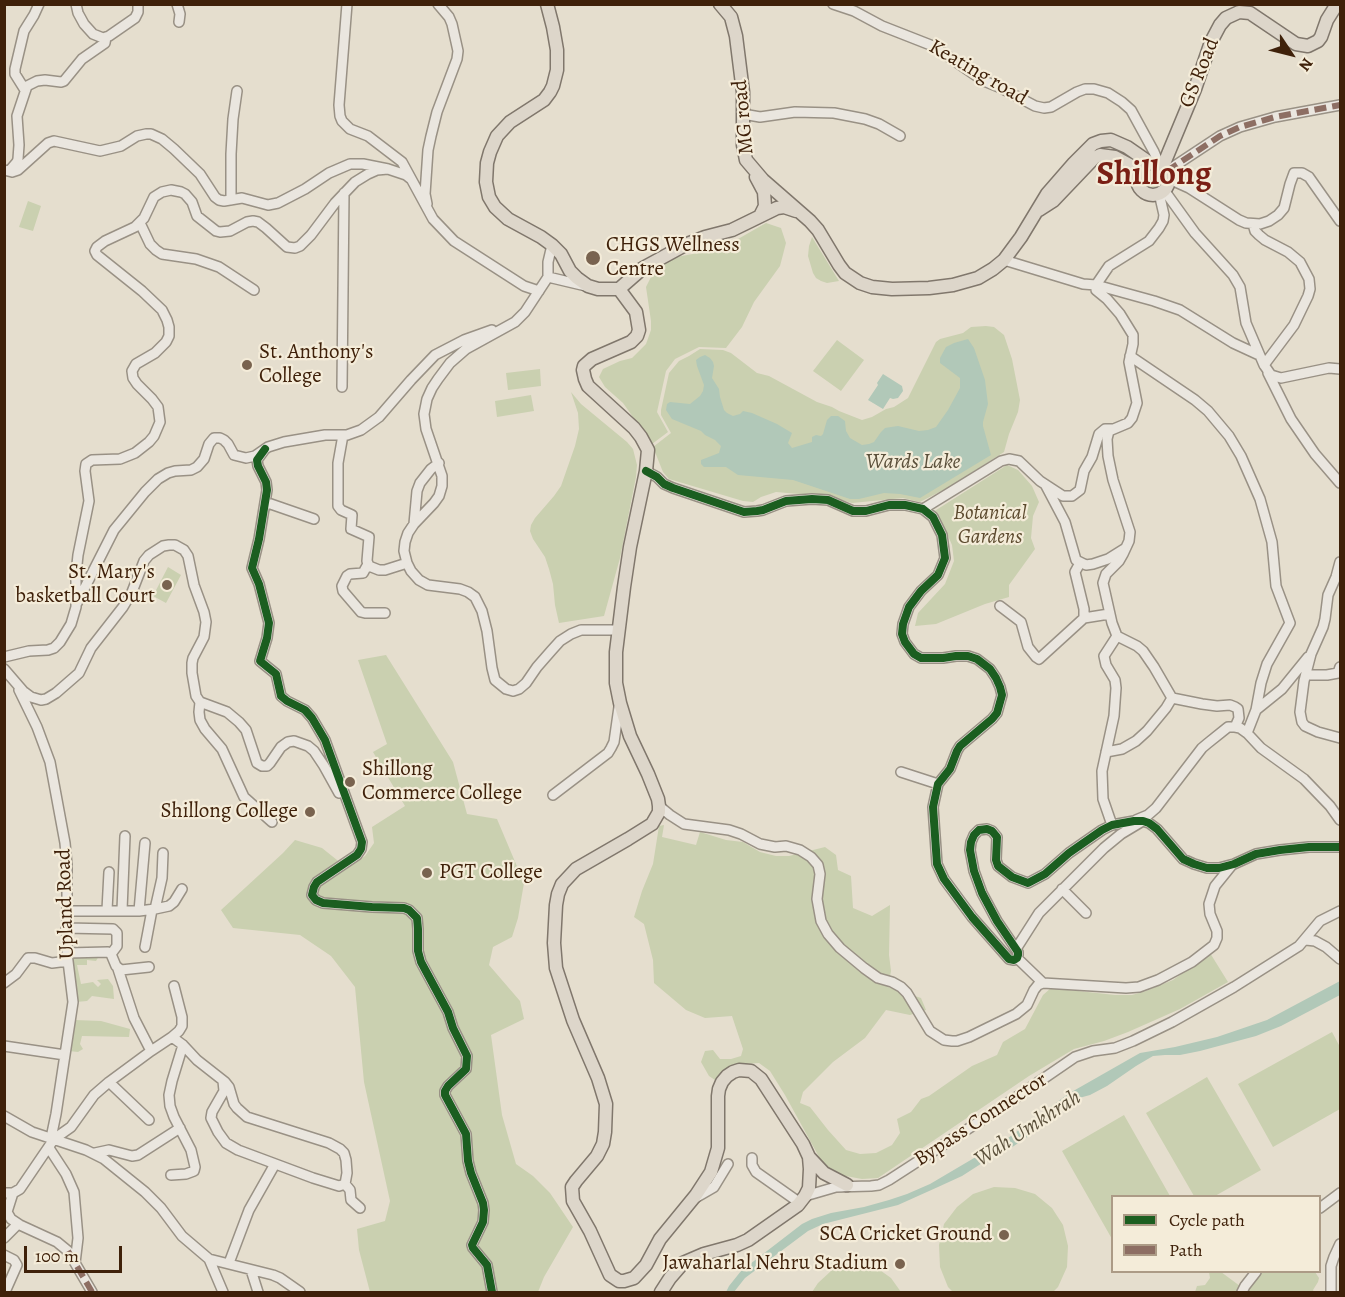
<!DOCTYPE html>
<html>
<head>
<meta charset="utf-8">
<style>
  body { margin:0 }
  #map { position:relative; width:1345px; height:1297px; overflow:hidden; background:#e5dece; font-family:Alegreya,serif }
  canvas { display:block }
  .frame { position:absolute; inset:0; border:6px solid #3f210a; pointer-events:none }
  .legend { position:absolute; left:1111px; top:1195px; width:210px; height:78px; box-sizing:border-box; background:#f4ecd9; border:2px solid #ac9b86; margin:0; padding:8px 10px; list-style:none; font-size:18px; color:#3f210a }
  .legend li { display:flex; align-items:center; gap:12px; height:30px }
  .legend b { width:30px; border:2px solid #ac9b86 }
  .north { position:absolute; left:1261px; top:24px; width:60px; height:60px; -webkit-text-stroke:4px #f4ecd9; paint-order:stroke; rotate:125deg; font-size:16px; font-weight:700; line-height:24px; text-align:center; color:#3f210a }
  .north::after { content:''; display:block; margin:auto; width:21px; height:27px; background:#3f210a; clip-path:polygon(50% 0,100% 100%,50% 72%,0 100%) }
  .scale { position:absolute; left:24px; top:1246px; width:98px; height:27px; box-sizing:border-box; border:3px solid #3f210a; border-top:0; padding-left:8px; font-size:18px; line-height:21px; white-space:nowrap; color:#3f210a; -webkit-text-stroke:4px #f4ecd9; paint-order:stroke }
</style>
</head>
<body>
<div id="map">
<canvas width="1345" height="1297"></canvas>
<div class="frame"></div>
<ul class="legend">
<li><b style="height:8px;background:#1b5e20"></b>Cycle path</li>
<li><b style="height:8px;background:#8d6e63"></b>Path</li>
</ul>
<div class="north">N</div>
<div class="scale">100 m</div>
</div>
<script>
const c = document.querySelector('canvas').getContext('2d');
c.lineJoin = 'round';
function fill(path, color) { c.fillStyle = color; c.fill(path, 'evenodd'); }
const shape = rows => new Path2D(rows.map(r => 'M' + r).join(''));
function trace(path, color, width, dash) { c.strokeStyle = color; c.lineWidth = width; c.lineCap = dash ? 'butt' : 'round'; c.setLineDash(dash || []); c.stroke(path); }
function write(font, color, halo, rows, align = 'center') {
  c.font = font + ' Alegreya,serif'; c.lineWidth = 4.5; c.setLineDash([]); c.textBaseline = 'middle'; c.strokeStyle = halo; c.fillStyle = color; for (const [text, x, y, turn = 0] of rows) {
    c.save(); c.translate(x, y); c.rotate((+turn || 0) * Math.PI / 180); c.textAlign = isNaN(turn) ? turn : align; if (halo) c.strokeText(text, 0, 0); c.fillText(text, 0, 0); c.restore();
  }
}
fill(shape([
  '1142 179a11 11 0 1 1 22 0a11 11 0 1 1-22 0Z',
  [28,201,41,206,33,231,19,227],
  [766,223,781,228,786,243,780,266,754,302,742,327,726,348,699,347,675,359,666,371,657,412,668,432,652,444,623,403,605,387,599,377,603,369,620,361,632,358,646,344,651,330,651,321,646,287,655,269,676,257,715,250,731,243],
  [812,237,839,281,827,283,821,281,816,278,813,273,808,256,809,246],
  [986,326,994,327,1004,335,1012,359,1020,400,1018,412,1009,434,1004,452,949,487,920,502,903,498,852,503,825,495,811,495,776,492,761,497,753,502,743,501,669,479,663,472,653,447,671,433,661,415,661,410,669,373,679,361,689,356,700,349,723,350,731,353,757,373,769,376,817,402,832,407,839,411,862,420,872,417,886,409,894,407,908,398,936,342,940,339,963,333,971,327],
  [837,340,864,360,841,391,813,371],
  [540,369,541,386,508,390,506,373],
  [571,392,581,404,627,442,633,449,637,465,636,477,620,558,604,616,559,623,555,605,553,584,549,569,545,557,533,539,530,531,531,525,535,518,554,496,561,486,575,446,579,429,578,413],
  [531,395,534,411,497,417,495,401],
  [1007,465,1018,470,1032,486,1039,502,1033,516,1031,538,1035,549,1009,585,1009,597,985,604,936,624,915,626,918,613,945,584,954,561,952,545,945,529,933,512],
  [168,567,181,575,166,603,153,596],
  [386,655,453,762,467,814,497,819,524,883,518,918,512,937,493,947,489,965,520,1001,524,1019,491,1035,502,1115,516,1164,533,1176,550,1193,573,1227,544,1277,538,1292,370,1292,359,1250,357,1229,385,1221,390,1201,364,1082,355,987,331,956,300,935,233,928,221,910,283,853,295,840,322,848,347,868,365,856,374,843,372,827,405,806,373,752,387,744,358,660],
  [664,825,662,837,696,845,700,832,726,840,743,842,760,852,776,856,789,856,825,847,836,855,838,870,851,876,853,908,872,916,890,905,889,955,891,971,888,987,921,998,926,1010,910,1015,886,1010,865,1038,833,1062,803,1092,800,1103,810,1107,828,1130,846,1150,860,1154,876,1153,892,1145,900,1133,897,1119,911,1112,921,1099,929,1096,972,1066,997,1055,1003,1042,1025,1029,1043,995,1051,988,1115,995,1132,995,1146,991,1173,980,1210,953,1228,982,1180,1009,1128,1032,1104,1041,1074,1049,1029,1076,878,1178,862,1179,835,1174,824,1166,785,1095,770,1071,759,1063,745,1064,733,1068,718,1082,709,1076,701,1062,705,1051,713,1050,720,1059,731,1059,741,1056,743,1049,732,1016,705,1018,686,1010,654,983,653,960,644,924,634,917,642,891,653,864,659,826],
  [86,956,99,956,96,961,87,960,87,965,77,965,81,984,93,982,98,987,101,984,97,980,108,979,113,986,114,999,92,996,87,1001,76,1002,70,963,73,958],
  [75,1020,101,1021,130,1029,129,1037,82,1036,80,1044,83,1049,78,1052,69,1051,71,1035],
  [1332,1032,1340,1047,1340,1109,1273,1147,1238,1084],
  [1207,1077,1261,1170,1215,1196,1194,1196,1146,1113],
  [1124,1115,1170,1196,1112,1196,1112,1239,1062,1151],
  [994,1187,1015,1188,1035,1194,1052,1208,1063,1225,1068,1246,1067,1267,1058,1287,1053,1292,953,1292,948,1287,940,1267,939,1245,944,1224,957,1207,973,1194],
  [860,1263,877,1268,891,1278,901,1292,812,1292,818,1283,831,1271,845,1264],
  [1209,1272,1221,1272,1240,1286,1250,1272,1315,1272,1319,1278,1318,1282,1313,1290,1314,1292,1195,1292,1197,1286,1205,1285,1210,1278]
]), '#cad0b0');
fill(shape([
  [968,339,974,348,985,380,988,404,983,422,983,426,991,455,920,498,900,494,884,493,859,499,850,499,793,480,738,475,726,467,704,467,701,464,701,460,719,453,721,446,715,440,705,435,701,431,672,419,666,410,667,404,670,402,690,404,700,396,703,391,704,385,697,366,696,360,700,357,705,355,710,358,713,362,714,366,712,378,719,389,720,397,724,410,727,413,733,416,740,414,743,411,752,413,777,424,792,433,788,443,792,448,812,442,812,437,816,435,821,436,823,434,827,420,831,416,838,416,845,421,846,431,850,438,862,445,869,444,874,442,881,432,885,428,891,427,898,426,919,431,928,430,936,427,948,410,960,388,960,378,940,363,940,358,946,347,954,343],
  [883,374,902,386,903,391,898,398,893,399,890,398,883,409,868,400,878,385,877,383],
  [1340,981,1340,995,1281,1026,1256,1036,1200,1051,1180,1055,1165,1055,1153,1056,1136,1066,1107,1086,1090,1095,1079,1098,1064,1107,1030,1135,1008,1150,990,1158,962,1176,938,1187,898,1205,823,1224,808,1231,745,1278,734,1292,726,1292,729,1286,741,1271,802,1224,812,1219,831,1213,864,1207,889,1200,907,1194,930,1184,1008,1138,1068,1094,1140,1053,1175,1047,1217,1037,1267,1020]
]), '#b1c8b8');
const minor = shape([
  [76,4,78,13,84,24,93,34,103,38,109,36,135,18,138,12,138,4],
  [177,4,180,14,179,22],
  [347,4,339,105,340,116,342,121,350,129,368,136,402,162,433,219,454,241,524,286,539,291],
  [833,4,854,11,882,26,933,46,984,81,1001,88,1035,106,1044,108,1051,107,1077,92,1085,89,1094,89,1108,93,1122,102,1131,110,1154,152,1159,164],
  [25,90,15,74,15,69,24,31,34,15,39,4],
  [743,114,760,117,795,112,834,113,865,119,879,124,900,136],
  [11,169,17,162,18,159,19,145,17,116,27,86,37,81,45,80,61,82,64,81,82,59,105,43,106,37],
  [4,170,12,172,18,170,48,143,54,141,100,151,121,146,137,136,146,134,151,134,162,139,174,149,200,174,215,197,219,200,224,201,242,198,268,205,278,203,305,189,329,173,350,164,363,164,388,169,406,175,411,179],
  [1167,171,1220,136,1240,127,1275,117,1340,105],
  [1169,179,1189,188,1239,220,1246,223,1260,224,1269,221,1278,215,1284,208,1290,184,1294,173,1302,173,1309,177,1340,221],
  [1164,190,1195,233,1233,275,1240,287,1246,323,1264,365,1271,375,1281,378,1329,368,1340,369],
  [231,200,231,154,233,119,237,91],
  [427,204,425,194,428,150,431,136,437,112,457,59,458,51,452,24,449,17,438,4],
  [140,223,150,244,156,250,162,254,196,259,219,267,254,290],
  [1253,224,1255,231,1259,235,1265,240,1288,252,1300,262,1309,279,1310,289,1308,296,1294,325,1264,365],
  [552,245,548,262,548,277,525,312,515,322,466,349,450,363,438,379,432,388,427,399,424,414,426,429,442,476,442,486,439,496,434,503,414,524,408,533,405,542,404,551,407,563,411,571,419,580,428,585,460,589,468,592,475,597,482,611,487,631,492,668,495,680,506,689,513,691,519,689,526,683,537,667,551,651,560,641,571,634,581,630,618,630],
  [1004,260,1083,284,1096,285,1154,301,1180,310,1233,343,1259,355],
  [548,277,586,286],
  [1096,285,1096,290,1107,299,1120,314,1133,335,1133,344,1129,362,1137,403,1132,418,1128,423,1109,431,1107,439,1108,456,1113,480,1130,532,1129,541,1123,554,1119,561,1106,574,1103,583,1112,623,1117,636,1104,656,1106,665,1115,680,1116,688,1114,716,1102,771,1103,799,1112,825],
  [1096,285,1109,266,1149,241,1159,228,1163,221,1164,215,1159,193],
  [1130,356,1195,400,1208,411,1229,436,1241,456,1260,499,1272,542,1276,586,1290,623,1267,664,1261,683,1256,710,1247,733],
  [1268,373,1291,419,1315,454,1340,483],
  [342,387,344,193],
  [343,435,338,463,338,506,341,510,352,515,351,529,369,537,367,561,369,566,379,570,385,570,407,563],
  [265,449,257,460,258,466,266,482,267,490,259,539,252,568,259,584,269,623,267,638,260,661,276,674,281,696,287,701,305,710,312,718,325,740,362,842,361,849,357,855,317,882,314,887,312,895,316,900,323,903,372,907,404,908,409,910,417,918,418,929,418,951,421,962,448,1012,453,1028,467,1056,466,1069,448,1086,445,1091,445,1095,466,1134,468,1161,471,1173,483,1203,484,1210,483,1222,472,1245,473,1248,487,1265,492,1292],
  [646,471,657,477,664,484,673,488,744,512,757,511,763,510,786,501,812,499,828,500,853,511,866,511,889,505,905,505,923,509,933,517,942,535,945,558,938,575,921,591,909,607,903,624,902,634,905,642,914,654,921,658,943,658,956,656,968,656,977,659,990,669,996,678,1000,687,1002,695,997,713,992,719,960,746,957,751,950,769,938,784,933,807,937,864,944,879,972,917,1009,959,1014,960,1017,958,1018,955,1018,952,997,921,982,893,974,871,970,850,971,842,974,835,979,830,987,829,992,831,997,837,996,860,998,866,1012,877,1028,883,1045,874,1069,853,1102,830,1112,825,1134,821,1143,821,1149,823,1157,829,1183,859,1194,864,1207,868,1219,868,1234,864,1256,854,1280,850,1309,847,1340,847],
  [1046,486,1065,522,1076,560,1086,565,1093,564,1108,559,1124,549],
  [265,502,314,519],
  [923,509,1001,461,1009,459,1019,461,1040,481,1063,496,1072,496,1080,490,1084,471,1092,457,1099,434,1105,429,1113,429],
  [414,524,417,491,420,483,431,469,439,463],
  [1340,562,1336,577,1328,595,1325,619,1323,627,1311,654,1304,681,1300,712,1302,722,1305,726,1318,732,1340,738],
  [368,564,363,573,350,574,347,576,342,586,343,591,361,612,365,613,385,613],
  [77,603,114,530,145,492,158,479,168,473,175,471,191,470,197,467,204,459,209,444,214,438,220,438,224,440,228,444,234,455,246,458,255,456,268,447,284,442,325,435,347,435,361,430,379,417,411,380,435,355,464,340,492,330],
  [1000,606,1021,622,1028,647,1036,657,1039,659,1084,618,1084,609,1075,572,1080,563],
  [1084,618,1109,614],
  [4,657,29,651,48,650,54,648,60,642,71,624,76,607,76,574,78,555,89,501,85,471,86,464,92,460,120,459,135,453,149,442,154,436,160,422,158,407,152,399,137,384,133,378,132,371,136,364,155,353,166,342,169,336,169,327,167,320,162,310,142,291,97,255,95,251,97,247,105,241,135,227,144,218,154,197,162,192,171,190,181,192,185,194,192,202,197,216,216,231,220,232,230,231,247,222,253,221,258,222,266,228,287,247,295,248,300,246,311,235,335,203,355,182,368,174,377,170,388,169],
  [4,669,23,691,31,697,41,700,46,699,56,693,79,673,91,648,123,607,132,592,144,561,149,555,163,546,169,545,175,545,184,550,188,556,194,585,204,612,206,622,204,637,193,658,192,663,192,673,196,696,200,702,227,712,239,722,246,730,257,763,262,766,267,766,270,763,281,747,288,742,294,741,308,746,314,751,324,766,339,793],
  [1306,675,1327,675,1338,673,1340,667],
  [19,690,37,727,50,762,65,843,67,865,67,953,73,1002,56,1114,51,1138],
  [1172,698,1202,704,1217,706,1230,705,1235,707,1238,709,1239,718,1235,727],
  [200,702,199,712,200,720,205,729,222,749,244,797,272,822],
  [1256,710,1282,689,1308,657],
  [1106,752,1122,749,1136,741,1147,731,1166,708,1172,698,1154,667,1143,651,1137,646,1117,636],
  [901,772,938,784],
  [553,795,608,753,611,748,614,742,619,707],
  [659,806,670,815,684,824,729,830,741,834,760,844,775,847,786,846,800,850,811,857,818,865,820,874,817,899,821,921,828,934,840,948,864,968,878,978,892,982,901,987,907,993,930,1031,944,1040,952,1041,957,1041,969,1037,1016,1014,1027,1005,1034,990,1038,985,1043,983,1126,988,1139,987,1158,980,1192,962,1214,945,1217,938,1217,931,1210,914,1209,904,1215,886,1232,865],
  [1136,820,1148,815,1156,808,1202,748,1208,743,1228,727,1235,727,1240,728,1247,733,1261,748,1304,779,1330,806,1340,820],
  [1062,889,1086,913],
  [155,909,162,878,163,853],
  [107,910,109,872],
  [122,910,125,836],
  [67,911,139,911,155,909,169,906,174,902,182,889],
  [139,911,145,843],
  [66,928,113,929,117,933,117,946,111,954],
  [1306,940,1315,941,1326,947,1340,959],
  [145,947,152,910],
  [1016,949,1039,913,1104,848,1121,834,1141,822],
  [67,953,108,952,111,954,116,966,121,970,149,967],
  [1017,958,1043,983],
  [118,969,134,1018,151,1051],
  [4,983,16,974,28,958,35,958,52,963,68,961],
  [172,1037,179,1031,182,1026,182,1017,174,986],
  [4,1046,65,1055],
  [109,1082,149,1120],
  [4,1116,32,1132,86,1150,104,1159,145,1192,161,1208,182,1236,209,1259,273,1275,280,1278,300,1292],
  [49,1148,66,1174,74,1192,78,1238,75,1263],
  [95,1153,109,1150,132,1156,138,1155,180,1128],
  [752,1158,752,1165,756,1172,800,1203],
  [171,1175,186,1174,194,1171,195,1167,191,1150,174,1117,170,1106,169,1095,172,1081,183,1045],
  [345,1184,350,1190,351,1200,360,1208],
  [4,1193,13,1193,20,1189,54,1139,71,1127,94,1095,109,1082,151,1051,172,1037,183,1045,197,1060,225,1082,229,1087,234,1104,237,1108,247,1117,329,1143,340,1149,344,1153,346,1160,347,1173,345,1184,339,1186,313,1178,238,1150,226,1143,218,1132,211,1118,212,1112,224,1091,223,1081],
  [13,1193,7,1212,11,1219,20,1225,57,1242,68,1251,92,1292],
  [805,1196,836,1187,871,1186,879,1185,889,1180,1008,1103,1075,1057,1093,1051,1115,1048,1133,1041,1172,1022,1234,987,1299,946,1320,921,1340,911],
  [695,1198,714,1187,728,1164],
  [1320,1208,1340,1193],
  [4,1238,18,1224],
  [4,1255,14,1260,17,1265,5,1292],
  [209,1259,223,1292],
  [229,1263,249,1210,275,1164],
  [251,1270,258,1292],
  [1242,1292,1245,1286,1256,1272],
  [1331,1292,1331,1266,1334,1257,1340,1244]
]);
const major = shape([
  [547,4,553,27,557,50,557,70,553,86,550,92,544,100,510,122,497,136,490,152,487,163,486,182,489,197,495,207,508,219,541,237,552,245,561,254,570,271,577,278,588,286,598,289,619,289,643,268,687,244,705,237,732,230,777,208,784,207,796,211],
  [720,4,731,17,736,36,743,92,743,145,746,160,763,180,810,221,818,230,839,265,845,273,860,283,872,287,892,289,929,288,953,285,978,278,993,269,1004,260,1021,237,1047,194,1074,163,1093,144,1101,141,1111,140,1127,147,1150,163],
  '1137 179a16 16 0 1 1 32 0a16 16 0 1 1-32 0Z',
  [1163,166,1195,89,1211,42,1220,25,1226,18,1239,12,1250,13,1296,44,1308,46,1318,41,1321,37,1327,20,1337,4],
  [756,177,764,192,765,206,760,216],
  [1039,210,1053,201,1094,158,1100,155,1115,157,1139,170],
  [619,289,636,312,639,330,637,336,631,342,592,359,584,366,583,370,585,379,588,386,634,428,641,437,648,450,646,471,630,547,624,587,616,652,616,683,620,703,630,736,648,774,658,799,659,806,659,812,652,824,628,839,576,869,562,884,558,894,556,905,554,943,556,968,573,1020,598,1078,606,1104,605,1132,603,1144,597,1156,576,1181,572,1187,573,1201,590,1231,610,1275,619,1281,624,1281,634,1278,646,1265,660,1239,696,1195,711,1172,718,1148,718,1096,719,1089,722,1082,727,1076,733,1072,739,1070,751,1071,761,1079,803,1144,809,1157,810,1169,809,1188,805,1196,798,1205,748,1240,737,1245,704,1254,683,1263,670,1278,661,1292],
  [809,1157,824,1173,847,1185]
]);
trace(minor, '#999185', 12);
trace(major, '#80776c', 15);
trace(minor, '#eae6df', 9);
trace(major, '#ddd6ca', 12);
trace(shape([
  [1167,171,1220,136,1240,127,1275,117,1340,105],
  [68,1251,92,1292]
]), '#8d6e63', 6, [12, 6]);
trace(shape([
  [265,449,257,460,258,466,266,482,267,490,259,539,252,568,259,584,269,623,267,638,260,661,276,674,281,696,287,701,305,710,312,718,325,740,362,842,361,849,357,855,317,882,314,887,312,895,316,900,323,903,372,907,404,908,409,910,417,918,418,929,418,951,421,962,448,1012,453,1028,467,1056,466,1069,448,1086,445,1091,445,1095,466,1134,468,1161,471,1173,483,1203,484,1210,483,1222,472,1245,473,1248,487,1265,492,1292],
  [646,471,657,477,664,484,673,488,744,512,757,511,763,510,786,501,812,499,828,500,853,511,866,511,889,505,905,505,923,509,933,517,942,535,945,558,938,575,921,591,909,607,903,624,902,634,905,642,914,654,921,658,943,658,956,656,968,656,977,659,990,669,996,678,1000,687,1002,695,997,713,992,719,960,746,957,751,950,769,938,784,933,807,937,864,944,879,972,917,1009,959,1014,960,1017,958,1018,955,1018,952,997,921,982,893,974,871,970,850,971,842,974,835,979,830,987,829,992,831,997,837,996,860,998,866,1012,877,1028,883,1045,874,1069,853,1102,830,1112,825,1134,821,1143,821,1149,823,1157,829,1183,859,1194,864,1207,868,1219,868,1234,864,1256,854,1280,850,1309,847,1340,847]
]), '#1b5e20', 8);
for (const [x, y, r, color] of [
  [593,258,8,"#79634f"],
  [247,365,6,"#79634f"],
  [167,585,6,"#79634f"],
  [350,782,6,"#79634f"],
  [310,812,6,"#79634f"],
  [427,873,6,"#79634f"],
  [1004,1235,6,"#79634f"],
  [900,1264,6,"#79634f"]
]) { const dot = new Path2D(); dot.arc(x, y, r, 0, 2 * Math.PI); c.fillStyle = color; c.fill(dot); trace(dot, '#f4ecd9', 2); }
write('21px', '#3f210a', '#f4ecd9', [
  ["Keating road",978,73,30],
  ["GS Road",1200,73,-68],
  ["MG road",744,117,-95],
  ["Upland Road",66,904,-92],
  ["Bypass Connector",981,1120,-33]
]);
write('21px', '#3f210a', '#f4ecd9', [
  ["CHGS Wellness",606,246],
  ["Centre",606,270],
  ["St. Anthony's",259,353],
  ["College",259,377],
  ["St. Mary's",155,573,"right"],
  ["basketball Court",155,597,"right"],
  ["Shillong",362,770],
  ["Commerce College",362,794],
  ["Shillong College",298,812,"right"],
  ["PGT College",439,873],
  ["SCA Cricket Ground",992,1235,"right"],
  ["Jawaharlal Nehru Stadium",888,1264,"right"]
], 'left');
write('italic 21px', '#5c4a2e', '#f4ecd9', [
  ["Botanical",990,514],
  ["Gardens",990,538]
]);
write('italic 22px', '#5b503b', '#f4ecd9', [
  ["Wards Lake",913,463],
  ["Wah Umkhrah",1028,1129,-33]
]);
write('bold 33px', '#7a1f14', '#f4ecd9', [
  ["Shillong",1154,176]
]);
</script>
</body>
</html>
